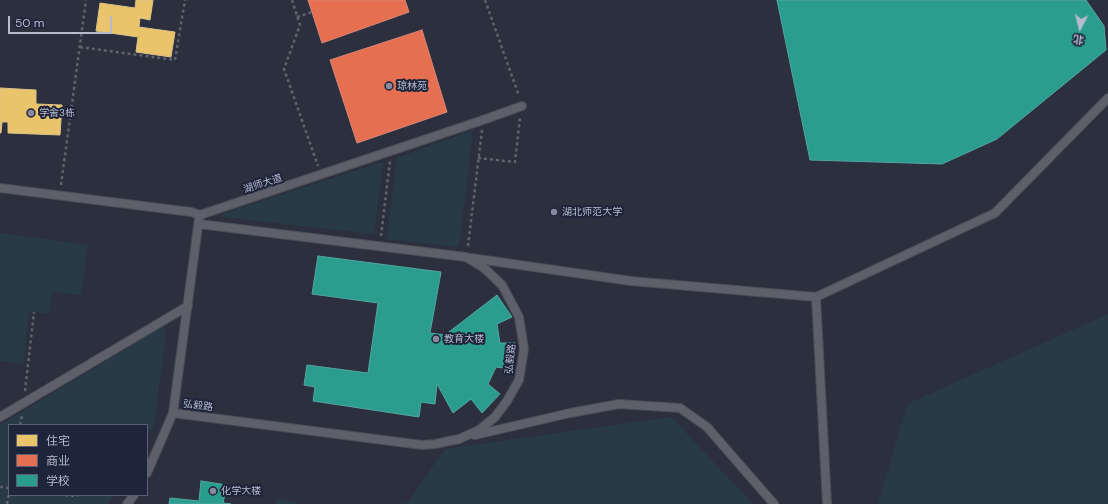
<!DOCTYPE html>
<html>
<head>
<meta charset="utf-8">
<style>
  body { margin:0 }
  #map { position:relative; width:1108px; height:504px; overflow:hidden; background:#2c303e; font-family:"DM Sans","Noto Sans SC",sans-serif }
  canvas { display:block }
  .legend { position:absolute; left:8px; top:424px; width:140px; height:72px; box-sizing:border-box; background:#1e243a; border:1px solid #5b6075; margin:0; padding:5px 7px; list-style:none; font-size:12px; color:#b7bbce }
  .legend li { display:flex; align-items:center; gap:8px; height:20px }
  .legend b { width:20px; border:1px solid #5b6075 }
  .north { position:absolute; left:1060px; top:8px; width:40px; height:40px; -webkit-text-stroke:3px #1e243a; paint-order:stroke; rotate:187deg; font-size:11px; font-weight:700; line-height:16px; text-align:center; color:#b7bbce }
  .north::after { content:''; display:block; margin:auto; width:14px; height:18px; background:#b7bbce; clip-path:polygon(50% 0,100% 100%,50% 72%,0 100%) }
  .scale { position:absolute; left:8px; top:16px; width:104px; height:18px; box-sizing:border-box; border:2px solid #b7bbce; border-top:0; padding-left:5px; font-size:12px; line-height:14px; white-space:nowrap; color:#b7bbce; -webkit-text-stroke:3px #1e243a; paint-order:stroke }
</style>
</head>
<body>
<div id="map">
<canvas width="1108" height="504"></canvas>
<ul class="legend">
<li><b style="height:11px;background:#e9c46a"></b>住宅</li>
<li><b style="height:11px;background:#e76f51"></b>商业</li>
<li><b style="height:11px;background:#2a9d8f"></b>学校</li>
</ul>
<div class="north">北</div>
<div class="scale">50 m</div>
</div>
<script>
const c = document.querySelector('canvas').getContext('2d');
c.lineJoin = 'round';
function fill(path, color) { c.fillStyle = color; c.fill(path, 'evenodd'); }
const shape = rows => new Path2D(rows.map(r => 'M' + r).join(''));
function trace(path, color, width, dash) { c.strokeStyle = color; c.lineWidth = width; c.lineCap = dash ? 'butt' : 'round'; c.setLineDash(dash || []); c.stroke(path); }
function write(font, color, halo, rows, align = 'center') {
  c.font = font + ' "DM Sans","Noto Sans SC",sans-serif'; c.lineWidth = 4; c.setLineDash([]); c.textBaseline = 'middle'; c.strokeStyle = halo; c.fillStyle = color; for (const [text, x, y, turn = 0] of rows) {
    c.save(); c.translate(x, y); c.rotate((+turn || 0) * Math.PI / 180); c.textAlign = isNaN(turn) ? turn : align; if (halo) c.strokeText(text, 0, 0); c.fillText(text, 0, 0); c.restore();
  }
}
fill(shape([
  [473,130,459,247,387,239,397,158],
  [383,162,374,234,221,217,225,213],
  [0,233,88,245,81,295,52,292,49,314,29,311,23,364,0,361],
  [1108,314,1108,504,878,504,907,404],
  [164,326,166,334,154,426,149,432,147,432,147,425,9,425,9,495,113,495,108,504,0,504,0,425],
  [671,417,753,504,401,504,408,502,445,449],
  [276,498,301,504,275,504]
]), '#283a45');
const homes = shape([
  [136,0,153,0,150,20,140,18,139,27,175,32,171,57,136,52,138,37,96,31,100,3,135,8,136,0],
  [0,88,36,90,36,104,62,105,60,135,8,133,8,122,2,122,1,133,0,133,0,88]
]);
fill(homes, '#e9c46a');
trace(homes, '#dac188', 1);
const shops = shape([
  [308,0,405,0,409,12,322,43,308,0],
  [422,30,447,112,357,143,330,60,422,30]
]);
fill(shops, '#e76f51');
trace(shops, '#d98676', 1);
const schools = shape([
  [777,0,1086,0,1104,26,1106,50,997,139,942,164,810,160,777,0],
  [318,256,441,272,430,333,445,335,497,295,512,317,497,324,500,343,515,343,512,369,496,367,488,384,500,394,482,413,471,399,453,413,437,384,435,404,421,402,419,417,313,401,315,387,304,385,307,365,368,373,378,303,312,294,318,256],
  [201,481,227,485,223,503,231,504,169,504,170,498,199,501,201,481]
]);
fill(schools, '#2a9d8f');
trace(schools, '#54a6a2', 1);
const lane = shape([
  [0,188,191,212,200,215,483,120,522,106],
  [471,258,631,281,816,297,995,213,1108,98],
  [816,297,827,504],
  [173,413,422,445,435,444,459,439,479,430,495,417,507,401,519,380,524,349,519,317,502,285,484,268,466,257,199,224],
  [0,417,188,306],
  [475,435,570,413,619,404,680,408,707,427,774,504],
  [147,473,173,413,199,219],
  [127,504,134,495]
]);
trace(lane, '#4a4d58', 10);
trace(shape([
  [292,0,300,25,284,69,318,166],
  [485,0,519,96],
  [297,17,312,12],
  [80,47,175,60,185,0],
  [478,158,515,162,520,118],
  [61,185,86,0],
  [381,236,390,161],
  [468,246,482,130],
  [25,391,34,312],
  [20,425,22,416],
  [0,487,9,488],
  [65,495,75,496,79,495],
  [7,504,9,494]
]), '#5f636c', 2.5, [3, 3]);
trace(lane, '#5d606a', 8);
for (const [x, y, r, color] of [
  [389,86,4,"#868a9c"],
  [31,113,4,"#868a9c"],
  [554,212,4,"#868a9c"],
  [436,339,4,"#868a9c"],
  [213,491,4,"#868a9c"]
]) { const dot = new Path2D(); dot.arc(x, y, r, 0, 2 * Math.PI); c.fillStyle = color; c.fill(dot); trace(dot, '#1e243a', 1.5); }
write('10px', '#b7bbce', '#1e243a', [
  ["琼林苑",397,86],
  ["学舍3栋",39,113],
  ["湖北师范大学",562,212],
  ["教育大楼",444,339],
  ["化学大楼",221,491]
], 'left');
write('10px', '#b7bbce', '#1e243a', [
  ["湖师大道",263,184,-18],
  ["弘毅路",511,359,-84],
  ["弘毅路",198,406,7]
]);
</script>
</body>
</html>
